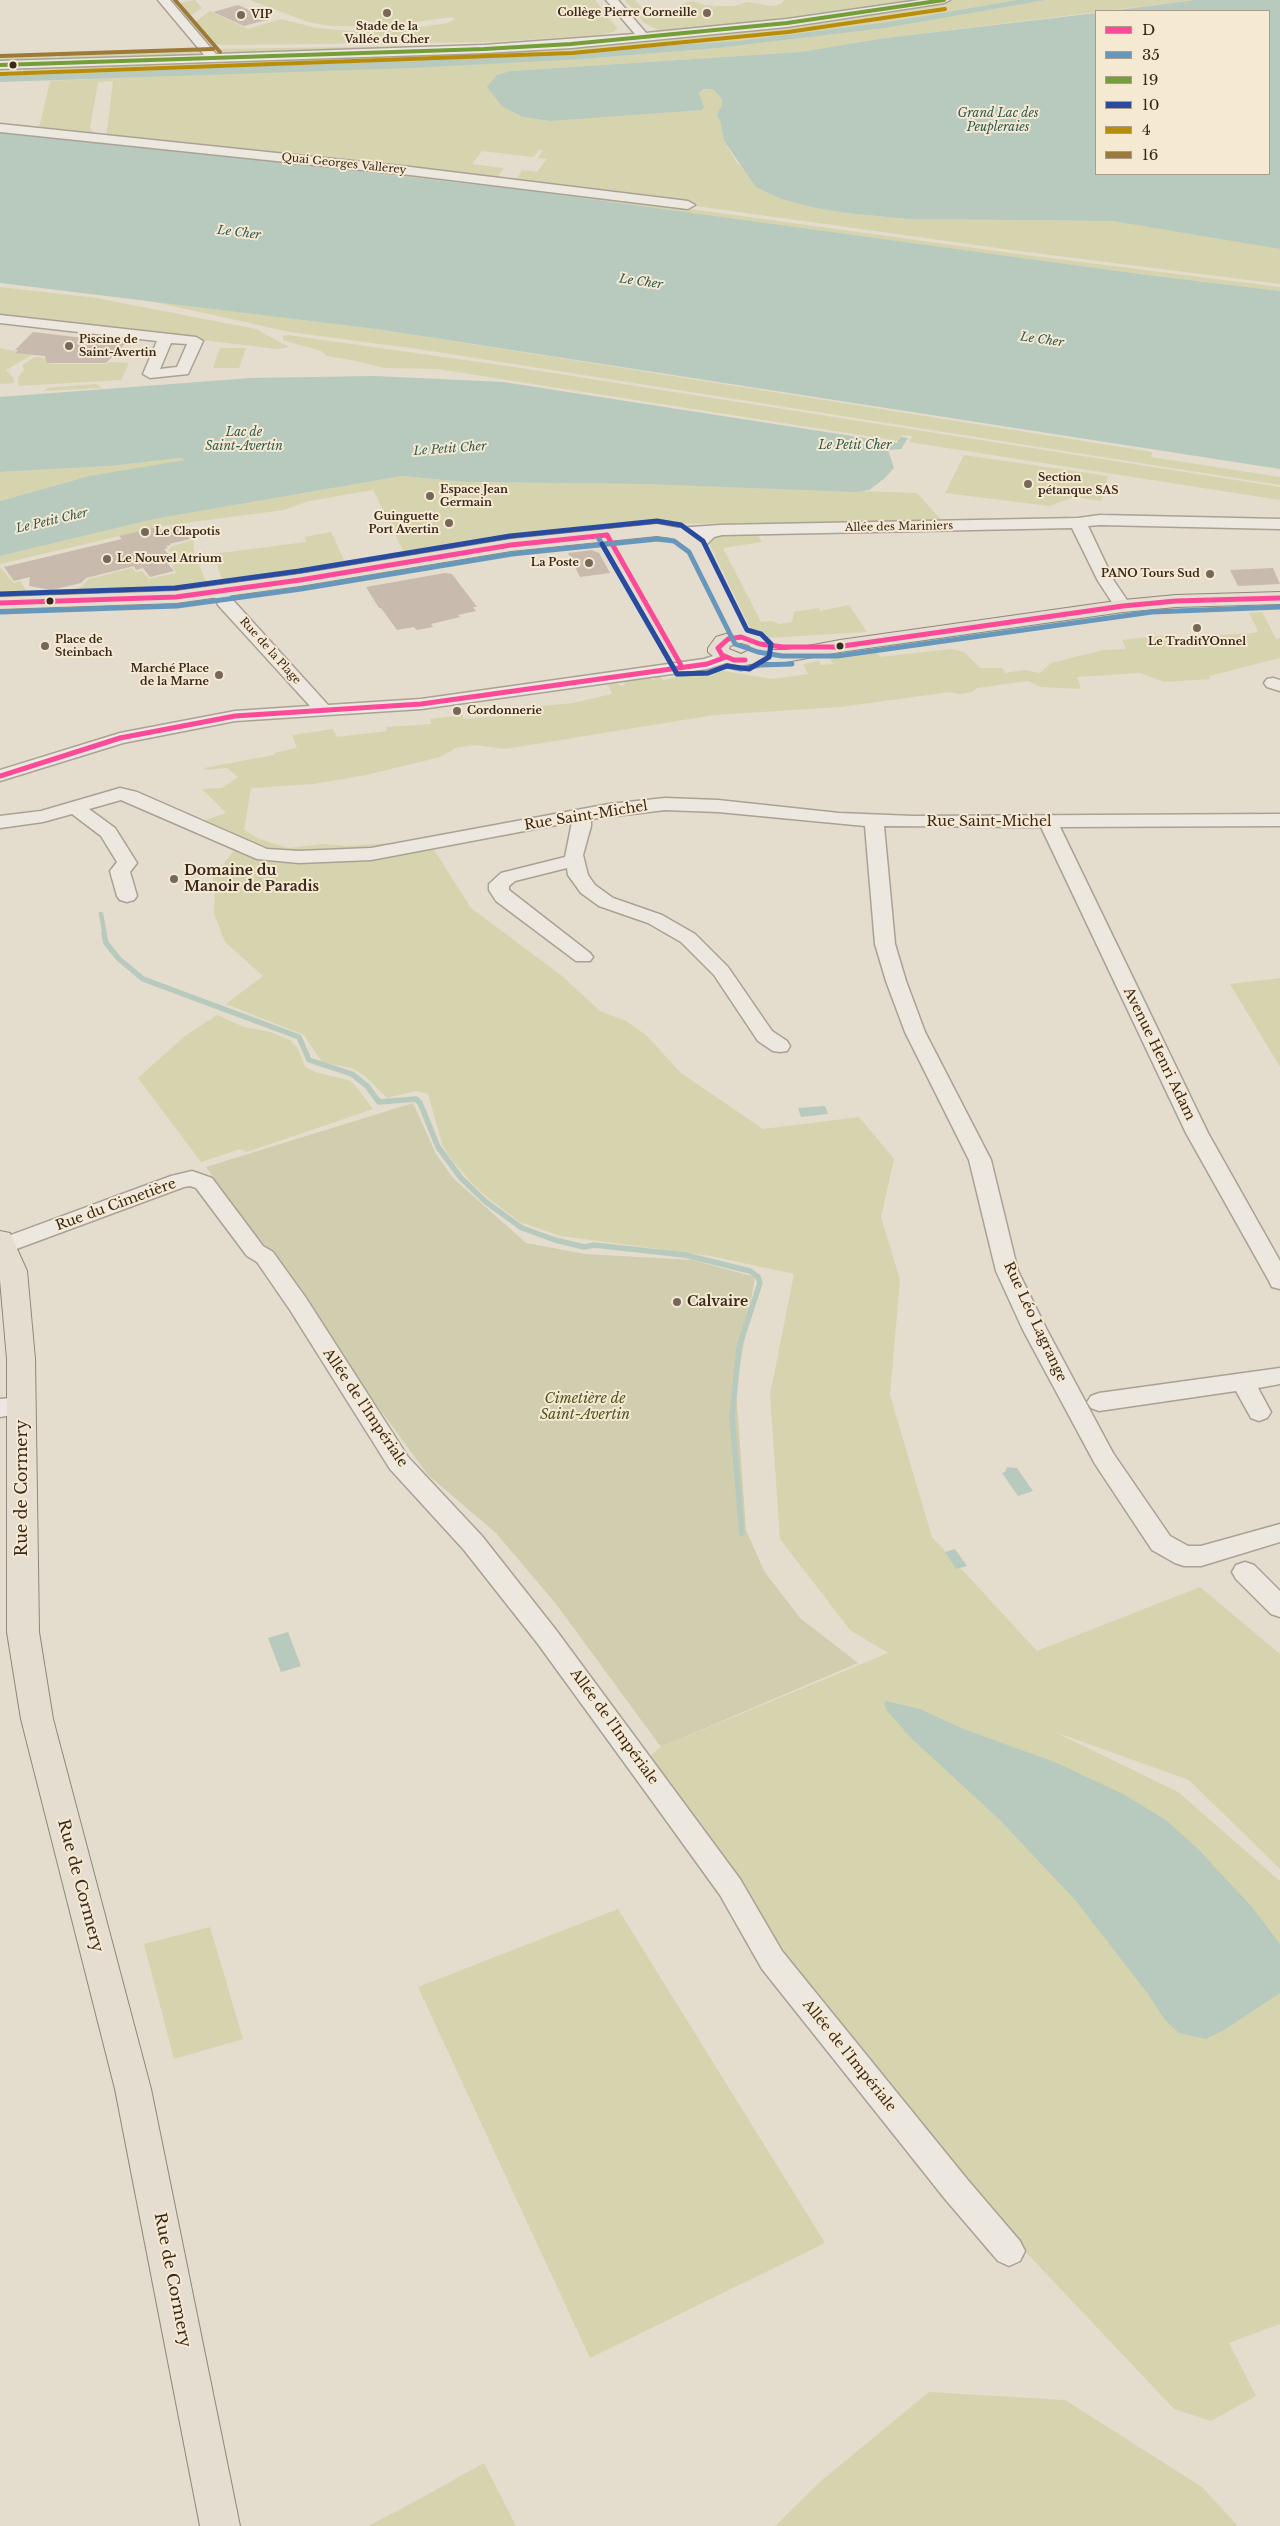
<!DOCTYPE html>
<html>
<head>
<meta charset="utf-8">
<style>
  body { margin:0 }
  #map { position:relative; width:1280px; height:2526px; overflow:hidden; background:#e4dccc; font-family:"Libre Baskerville",serif }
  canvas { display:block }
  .legend { position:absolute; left:1095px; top:10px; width:175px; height:165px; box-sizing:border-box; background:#f6e9d2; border:1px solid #aa9c8a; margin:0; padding:6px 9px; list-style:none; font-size:15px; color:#39291d }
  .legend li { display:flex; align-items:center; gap:10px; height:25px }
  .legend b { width:25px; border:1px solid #aa9c8a }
</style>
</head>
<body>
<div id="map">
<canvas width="1280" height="2526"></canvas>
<ul class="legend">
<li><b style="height:6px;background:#fd4a98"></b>D</li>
<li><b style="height:6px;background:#6798bb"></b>35</li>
<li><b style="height:6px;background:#749e37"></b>19</li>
<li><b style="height:6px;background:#284ba0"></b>10</li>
<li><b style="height:6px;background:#b88d0a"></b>4</li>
<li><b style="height:6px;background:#9e7a38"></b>16</li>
</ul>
</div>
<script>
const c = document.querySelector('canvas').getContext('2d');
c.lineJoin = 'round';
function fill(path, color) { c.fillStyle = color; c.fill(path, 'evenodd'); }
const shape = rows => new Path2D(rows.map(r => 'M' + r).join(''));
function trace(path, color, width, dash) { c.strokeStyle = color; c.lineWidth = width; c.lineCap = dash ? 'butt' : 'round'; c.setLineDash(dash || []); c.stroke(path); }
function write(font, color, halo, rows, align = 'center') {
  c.font = font + ' "Libre Baskerville",serif'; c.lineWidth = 4; c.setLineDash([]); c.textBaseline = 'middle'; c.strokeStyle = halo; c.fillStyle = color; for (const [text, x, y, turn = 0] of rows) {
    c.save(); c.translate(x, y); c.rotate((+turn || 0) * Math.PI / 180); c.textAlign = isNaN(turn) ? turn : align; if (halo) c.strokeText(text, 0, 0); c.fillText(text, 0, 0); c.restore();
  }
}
fill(shape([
  [195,0,202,8,190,16,180,3],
  [250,0,595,0,618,29,613,32,600,35,491,42,222,45,209,43,192,24,210,11,248,29,281,19,317,28,351,31,421,27,448,23,455,19,452,17,380,27,332,26,308,22],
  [625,0,635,0,649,16,662,15,660,12,681,9,705,13,717,6,734,6,748,2,771,6,781,4,784,0,926,0,811,17,667,32,658,30,644,23],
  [951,0,1017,0,888,22,737,41,475,58,24,75,25,67,654,40,824,21],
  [1046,0,1194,0,885,38,800,52,511,71,523,117,550,121,704,107,699,93,708,88,716,90,722,99,722,105,717,114,722,125,724,141,737,163,781,199,846,213,908,219,1113,221,1142,224,1280,249,1280,284,1019,251,516,181,522,170,537,172,547,159,538,158,543,150,539,150,534,157,482,151,472,164,504,168,496,179,106,137,113,81,98,82,90,128,95,134,39,128,50,81,0,83,583,59,718,48,886,28],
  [692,1,705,5,715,6,710,10,699,12,687,10,681,5],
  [589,39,482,46,221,54,213,49,481,45],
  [188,49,201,50,200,53,193,55,58,59,60,53],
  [56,53,55,60,0,61,0,55],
  [36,134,442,177,440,181,209,154,95,144,34,137],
  [552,190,1018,254,1280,287,1280,291,1147,275,550,194],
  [0,287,96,298,256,329,289,347,278,349,0,316],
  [150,301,376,329,1152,452,1151,457,1280,477,1280,485,425,350,290,332],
  [288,335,521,368,1280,487,1280,500,909,442,912,436,909,436,902,435,899,441,437,369,385,368,352,360,327,356,321,351,283,340,283,336],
  [0,348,32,355,6,370,13,377,14,383,0,384],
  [220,348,246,348,239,368,213,368],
  [35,357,47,358,47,363,54,364,106,364,111,362,129,363,121,380,19,386,18,377,24,370,22,365],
  [96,384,102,388,44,391,47,388],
  [964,455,1108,476,1101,501,1074,497,1049,506,945,493],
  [180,458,185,460,74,480,0,501,0,472,110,466],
  [402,476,465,482,643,484,917,493,943,522,613,524,405,554,373,490,309,501,284,510,162,526,0,564,0,556,154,519],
  [331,532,346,564,223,582,213,554,306,542,304,537],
  [758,535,762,542,723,548,761,622,772,621,779,624,792,622,794,612,819,608,820,611,849,605,867,632,767,638,754,636,709,543,716,536],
  [193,540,194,553,207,584,150,591,73,594,89,579,132,568,136,572,142,571,149,579,176,573,172,565,178,563,168,550,171,548,170,547],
  [0,567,14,583,20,581,26,590,24,595,0,596],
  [1262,612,1276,639,1280,638,1280,658,1209,676,1210,679,1165,682,1140,673,1077,677,1081,689,1041,687,1028,681,977,688,972,692,959,694,950,692,840,707,714,715,505,749,474,745,456,748,440,757,366,775,313,784,251,788,244,830,259,839,288,848,324,844,347,846,421,841,386,849,272,852,198,823,226,813,202,789,222,788,238,777,227,768,205,770,204,768,274,755,274,753,297,748,292,735,333,729,337,737,387,731,386,727,431,724,430,719,463,715,463,719,503,716,532,707,573,703,612,694,608,684,618,683,620,686,625,685,624,682,649,678,655,680,654,677,661,677,663,680,680,677,679,674,712,669,772,679,808,674,803,664,819,661,821,665,833,664,830,659,860,653,858,649,861,648,864,651,876,650,880,657,952,649,964,652,980,668,1002,668,1005,673,1024,670,1040,673,1051,663,1103,650,1126,649,1122,640,1166,635,1169,638,1254,633,1258,631,1249,613],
  [433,848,471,908,562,976,600,1011,626,1021,646,1035,681,1073,763,1129,859,1117,894,1159,881,1217,900,1280,890,1395,932,1537,1037,1651,1200,1587,1280,1654,1280,1869,1189,1780,1055,1732,1178,1792,1280,1881,1280,2324,1229,2343,1256,2396,1211,2421,1174,2409,970,2193,789,1968,647,1758,661,1747,888,1653,850,1630,780,1539,770,1395,794,1274,711,1256,561,1236,520,1222,488,1198,470,1181,449,1156,442,1144,428,1094,416,1091,387,1098,365,1076,351,1068,322,1062,304,1035,226,1004,263,976,225,942,214,914,215,892,213,877,234,851,268,860,307,863,371,859],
  [1280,978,1280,1067,1230,984],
  [217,1015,244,1027,270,1032,290,1040,298,1049,305,1067,318,1073,348,1080,354,1084,373,1109,247,1152,240,1149,201,1162,138,1078,185,1036],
  [618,1909,825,2243,590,2358,418,1987],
  [210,1927,243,2039,174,2059,144,1944],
  [929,2392,1065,2400,1202,2487,1238,2526,775,2526,821,2481],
  [484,2463,516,2526,368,2526,414,2502]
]), '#d6d4ae');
fill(shape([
  [413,1103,436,1154,453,1178,526,1243,585,1254,692,1260,755,1277,736,1389,746,1530,764,1571,800,1618,858,1663,661,1747,556,1604,496,1533,428,1475,354,1374,286,1271,237,1211,206,1167]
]), '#d0ceae');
fill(shape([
  [1017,0,1046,0,886,28,718,48,583,59,412,68,0,82,0,76,475,58,737,41,888,22],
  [1194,0,1280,0,1280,249,1113,221,908,219,846,213,816,208,781,199,756,187,724,141,721,124,717,114,722,105,722,99,713,89,704,89,699,93,704,107,702,110,550,121,523,117,511,111,502,106,487,87,497,75,511,71,800,52,885,38,1096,13,1096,174,1269,174,1269,11,1110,11],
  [0,133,209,154,531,191,1147,275,1280,291,1280,469,376,329,0,283],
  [374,376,503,382,897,443,901,437,908,438,901,449,888,450,894,468,885,478,869,490,857,492,643,484,465,482,402,476,154,519,0,556,0,501,89,476,185,460,180,458,110,466,0,472,0,397,251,378],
  [825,1106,828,1114,801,1117,798,1108],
  [1007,1467,1017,1468,1033,1491,1018,1496,1002,1473,1005,1472],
  [955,1549,967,1566,956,1569,945,1552],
  [288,1632,301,1666,281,1672,268,1638],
  [886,1701,920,1709,961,1728,1057,1763,1123,1794,1166,1820,1198,1849,1252,1907,1280,1944,1280,1993,1224,2030,1206,2039,1179,2033,1165,2020,1148,1994,1076,1901,1001,1821,912,1739,888,1712,884,1704]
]), '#b8cabd');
trace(shape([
  [101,914,105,935]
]), '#b8cabd', 4.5);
trace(shape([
  [104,934,106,943,119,959,143,979,299,1037,309,1060,352,1074,367,1086,379,1102,416,1099,420,1103,438,1147,461,1178,486,1202,522,1228,555,1240,584,1247,594,1245,685,1255,750,1271,758,1277,760,1283,739,1347,732,1417,742,1533]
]), '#b8cabd', 5.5);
fill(shape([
  [238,5,270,19,244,26,213,12],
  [33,332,126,343,106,363,47,363,45,356,15,353,18,350,15,350],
  [180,526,190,539,169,544,171,545,166,546,168,548,164,549,176,563,168,564,174,571,150,577,143,568,136,570,134,566,86,578,81,583,51,590,29,586,30,577,14,581,4,567,122,539,119,536,149,529,156,527,159,530],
  [592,550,599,553,610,573,580,577,568,553],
  [1273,568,1280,584,1238,586,1230,570],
  [445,573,452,574,477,607,473,607,476,611,458,615,460,617,431,624,433,627,417,630,414,627,397,630,381,608,379,608,366,587]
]), '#c8baad');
const minor = shape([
  [158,0,170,0,216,54,484,45,635,34,606,0,618,0,646,33,787,19,920,0,950,0,944,3,787,27,571,48,484,53,0,69,0,61,204,55,158,0],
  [0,124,410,167,688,201,695,205,688,209,410,175,0,132,0,124],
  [0,315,196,337,203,341,188,374,150,378,143,374,157,341,0,323,0,315],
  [171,343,187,344,177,367,160,369,171,343],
  [1100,515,1280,519,1280,529,1100,525,1088,526,1114,581,1131,606,1129,610,1123,611,1117,610,1098,581,1072,528,722,535,714,537,702,549,696,551,688,546,696,536,677,538,669,533,677,528,720,525,1078,518,1100,515],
  [220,586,226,587,232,599,328,705,421,699,704,659,726,652,732,653,735,657,732,661,707,669,421,709,235,721,123,743,0,781,0,770,120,733,235,711,310,706,218,605,212,591,214,587,220,586],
  [1273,678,1280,680,1280,691,1267,687,1264,683,1267,679,1273,678],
  [120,788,137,792,267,849,299,851,371,848,609,804,665,798,718,800,839,813,913,816,1280,814,1280,826,1060,827,1208,1133,1280,1261,1280,1289,1272,1287,1269,1281,1186,1133,1041,827,884,826,895,944,906,981,925,1032,991,1160,1018,1271,1047,1330,1113,1453,1170,1536,1188,1546,1201,1546,1280,1524,1280,1542,1201,1566,1184,1566,1175,1563,1152,1550,1095,1464,1023,1330,996,1271,969,1160,905,1032,886,981,875,944,865,826,718,812,665,810,591,819,591,826,583,855,588,875,595,885,613,898,662,915,695,934,728,967,772,1031,787,1041,790,1046,787,1051,780,1052,773,1051,758,1041,714,975,681,942,648,923,599,906,581,893,568,875,567,868,515,881,509,886,509,890,590,953,593,957,590,961,576,961,496,901,489,890,489,884,501,873,565,857,572,822,371,860,299,863,257,859,121,800,89,809,115,828,137,863,130,872,137,896,134,900,127,902,120,900,117,896,110,871,117,862,101,836,72,814,43,822,0,828,0,816,41,811,120,788],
  [192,1171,212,1178,263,1246,273,1252,306,1298,408,1457,482,1536,556,1630,740,1879,782,1951,967,2179,1020,2241,1025,2251,1020,2261,1009,2266,998,2261,945,2199,762,1969,720,1895,655,1805,538,1644,464,1550,390,1469,290,1310,257,1262,247,1256,196,1188,190,1186,184,1187,11,1251,0,1253,0,1239,171,1176,192,1171],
  [1280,1368,1280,1384,1258,1388,1271,1412,1267,1418,1259,1421,1251,1418,1236,1391,1099,1411,1091,1408,1087,1402,1091,1396,1099,1393,1280,1368],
  [21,1397,29,1400,33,1406,29,1412,0,1417,0,1399,21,1397],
  [1245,1562,1254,1565,1280,1591,1280,1617,1271,1614,1236,1579,1232,1572,1236,1565,1245,1562]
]);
const major = shape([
  [657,524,684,529,703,542,749,633,763,637,773,650,786,650,840,640,1123,600,1176,595,1280,592,1280,604,1176,607,1123,612,840,652,786,662,762,662,741,666,719,661,708,652,708,648,716,637,729,633,688,549,671,538,657,536,511,551,300,586,176,603,0,609,0,597,176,591,300,574,511,539,657,524],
  [741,643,749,645,752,649,741,654,729,649,730,646,741,643],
  [0,1231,10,1233,27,1271,35,1359,39,1632,53,1719,151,2089,240,2526,200,2526,115,2089,21,1719,7,1632,7,1359,0,1280,0,1231]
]);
trace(minor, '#aaa196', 3);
trace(major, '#8f877c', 2);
fill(minor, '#ece8df');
fill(major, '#e4ddd0');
trace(shape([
  [607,535,682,667],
  [0,603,176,597,300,580,511,545,607,535],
  [745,660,734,660,722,655,718,648,728,639,741,637,760,644,783,647,836,647,1123,606,1176,601,1280,598],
  [0,776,120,738,235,716,421,704,707,664,726,657]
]), '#fd4a98', 5);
trace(shape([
  [599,539,677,674,708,673,727,666,741,669,760,665,792,664],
  [0,612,177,606,301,589,512,554,657,539,674,541,689,552,735,644,758,652,782,656,837,656,1152,612,1280,607]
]), '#6798bb', 5);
trace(shape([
  [0,65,484,49,571,44,787,23,944,0]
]), '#749e37', 4);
trace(shape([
  [0,594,175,588,299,571,510,536,657,521,681,525,703,541,747,630,761,634,771,644,769,657,749,669,727,666,708,673,677,674,602,544]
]), '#284ba0', 5);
trace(shape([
  [0,74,572,53,788,32,945,9]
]), '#b88d0a', 4);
trace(shape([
  [175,0,220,52],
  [0,56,213,49]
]), '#9e7a38', 4);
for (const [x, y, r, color] of [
  [387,13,5,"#75685a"],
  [707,13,5,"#75685a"],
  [241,15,5,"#75685a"],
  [13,65,4.5,"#39291d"],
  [69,346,5,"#75685a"],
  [1028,484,5,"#75685a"],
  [430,496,5,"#75685a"],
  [449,523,5,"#75685a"],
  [145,532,5,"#75685a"],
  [107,559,5,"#75685a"],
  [589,563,5,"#75685a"],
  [1210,574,5,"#75685a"],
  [50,601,4.5,"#39291d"],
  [1197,628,5,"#75685a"],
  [45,646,5,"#75685a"],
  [840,646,4.5,"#39291d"],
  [219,675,5,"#75685a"],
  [457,711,5,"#75685a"],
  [174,879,5,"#75685a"],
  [677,1302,5,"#75685a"]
]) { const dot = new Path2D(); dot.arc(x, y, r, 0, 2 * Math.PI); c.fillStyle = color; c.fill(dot); trace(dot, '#f6e9d2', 2); }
write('bold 11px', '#39291d', '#f6e9d2', [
  ["Collège Pierre Corneille",697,13,"right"],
  ["VIP",251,15],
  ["Stade de la",387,27,"center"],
  ["Vallée du Cher",387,40,"center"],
  ["Piscine de",79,340],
  ["Saint-Avertin",79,353],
  ["Section",1038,478],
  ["pétanque SAS",1038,491],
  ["Espace Jean",440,490],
  ["Germain",440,503],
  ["Guinguette",439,517,"right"],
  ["Port Avertin",439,530,"right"],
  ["Le Clapotis",155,532],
  ["Le Nouvel Atrium",117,559],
  ["La Poste",579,563,"right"],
  ["PANO Tours Sud",1200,574,"right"],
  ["Place de",55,640],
  ["Steinbach",55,653],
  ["Le TraditYOnnel",1197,642,"center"],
  ["Marché Place",209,669,"right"],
  ["de la Marne",209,682,"right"],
  ["Cordonnerie",467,711]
], 'left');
write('11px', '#39291d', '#f6e9d2', [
  ["Quai Georges Vallerey",344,164,6],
  ["Allée des Mariniers",899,527,-1],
  ["Rue de la Plage",270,651,48]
]);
write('italic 12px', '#2c5953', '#f6e9d2', [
  ["Grand Lac des",998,114],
  ["Peupleraies",998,128],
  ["Le Cher",239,233,7],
  ["Le Cher",641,282,8],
  ["Le Cher",1042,340,8],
  ["Lac de",244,433],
  ["Saint-Avertin",244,447],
  ["Le Petit Cher",855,446],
  ["Le Petit Cher",450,449,-4],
  ["Le Petit Cher",52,521,-13]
]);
write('14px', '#39291d', '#f6e9d2', [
  ["Rue Saint-Michel",586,816,-9],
  ["Rue Saint-Michel",989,822],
  ["Avenue Henri Adam",1159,1054,64],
  ["Rue du Cimetière",116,1205,-20],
  ["Rue Léo Lagrange",1035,1322,65],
  ["Allée de l'Impériale",365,1408,56],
  ["Allée de l'Impériale",614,1727,54],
  ["Allée de l'Impériale",849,2056,51]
]);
write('bold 14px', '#39291d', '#f6e9d2', [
  ["Domaine du",184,871],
  ["Manoir de Paradis",184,887],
  ["Calvaire",687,1302]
], 'left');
write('italic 14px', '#4c5623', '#f6e9d2', [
  ["Cimetière de",585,1399],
  ["Saint-Avertin",585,1415]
]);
write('16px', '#39291d', '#f6e9d2', [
  ["Rue de Cormery",22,1488,-90],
  ["Rue de Cormery",80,1886,75],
  ["Rue de Cormery",172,2280,79]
]);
</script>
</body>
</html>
